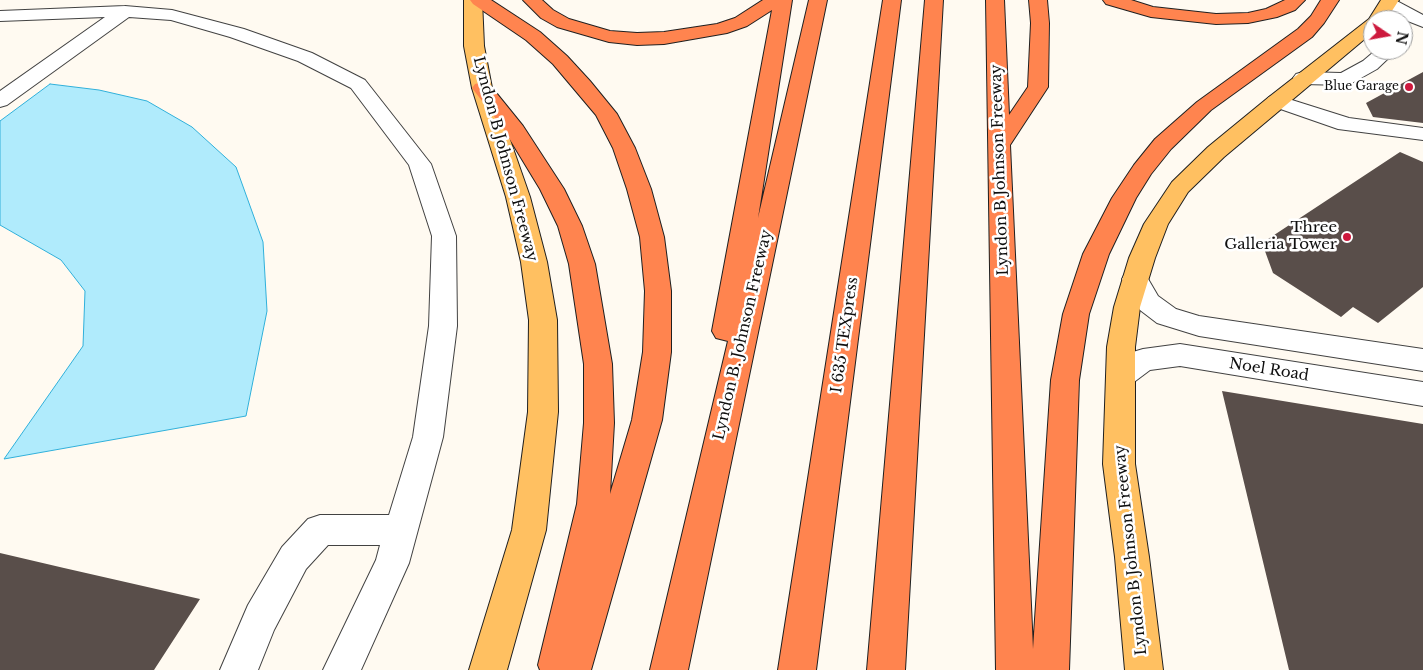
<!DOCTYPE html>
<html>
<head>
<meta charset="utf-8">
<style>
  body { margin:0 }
  #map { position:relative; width:1423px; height:670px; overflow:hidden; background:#fffaf1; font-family:"Libre Baskerville",serif }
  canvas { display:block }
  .north { position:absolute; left:1363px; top:10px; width:50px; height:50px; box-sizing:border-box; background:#fff; border:1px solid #9f9f9f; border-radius:50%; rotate:102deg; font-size:14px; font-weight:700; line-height:20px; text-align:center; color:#0f0f0f }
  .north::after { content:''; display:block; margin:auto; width:18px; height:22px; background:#cd193d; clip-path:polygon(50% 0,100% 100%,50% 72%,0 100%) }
</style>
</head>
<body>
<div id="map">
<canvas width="1423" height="670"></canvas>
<div class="north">N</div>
</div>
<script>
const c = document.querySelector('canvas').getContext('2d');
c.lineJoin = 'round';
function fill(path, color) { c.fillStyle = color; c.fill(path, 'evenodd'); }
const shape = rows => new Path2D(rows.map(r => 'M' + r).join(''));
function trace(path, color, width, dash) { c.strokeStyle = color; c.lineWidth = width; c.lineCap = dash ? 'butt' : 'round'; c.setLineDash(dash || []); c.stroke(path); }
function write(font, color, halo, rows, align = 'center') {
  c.font = font + ' "Libre Baskerville",serif'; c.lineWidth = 5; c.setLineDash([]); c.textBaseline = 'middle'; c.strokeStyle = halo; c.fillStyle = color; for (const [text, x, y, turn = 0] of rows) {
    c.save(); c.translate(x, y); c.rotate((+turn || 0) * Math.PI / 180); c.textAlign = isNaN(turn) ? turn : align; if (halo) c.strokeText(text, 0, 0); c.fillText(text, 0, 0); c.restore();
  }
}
const water = shape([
  [50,84,99,90,147,101,192,127,236,167,263,242,267,311,246,416,4,459,83,346,85,291,61,260,0,225,0,121,50,84]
]);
fill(water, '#b0ebfc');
trace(water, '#30b0da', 1);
fill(shape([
  [1423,72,1423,123,1373,117,1366,103],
  [1400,152,1423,162,1423,287,1378,323,1353,307,1341,317,1273,273,1262,243],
  [1222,391,1423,424,1423,670,1289,670],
  [0,553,64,568,200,599,154,670,0,670]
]), '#594e4a');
const minor = shape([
  [1383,0,1395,0,1423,15,1423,27,1395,16,1383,8,1380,4,1383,0],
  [125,6,172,10,244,29,312,53,365,80,431,164,456,236,457,326,443,437,409,563,361,670,323,670,376,560,380,545,328,545,306,569,274,630,258,670,220,670,248,605,282,547,308,519,320,515,389,515,413,437,429,326,432,236,409,165,351,88,298,61,230,37,171,20,129,17,7,105,0,107,0,91,105,17,0,21,0,11,125,6],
  [1376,50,1397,50,1377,69,1352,83,1345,85,1303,84,1296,82,1293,78,1296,74,1303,72,1341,73,1363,61,1376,50],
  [1276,95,1349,118,1423,128,1423,140,1338,129,1269,105,1266,101,1269,97,1276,95],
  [1135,270,1144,272,1158,296,1176,309,1199,316,1423,349,1423,371,1199,336,1157,323,1140,310,1122,279,1126,272,1135,270],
  [1180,344,1423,382,1423,406,1180,366,1150,370,1130,385,1120,388,1110,385,1106,377,1110,369,1133,352,1143,349,1180,344]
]);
const major = shape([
  [464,0,482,0,484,46,492,88,530,197,547,262,557,320,558,412,546,530,507,670,469,670,512,530,528,412,529,320,521,262,506,197,472,88,464,46,464,0],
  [1381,0,1399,0,1386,20,1373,20,1373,32,1224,157,1188,192,1168,224,1155,258,1140,307,1135,347,1135,464,1149,557,1163,670,1125,670,1115,557,1103,464,1107,347,1114,307,1129,258,1144,224,1172,182,1208,147,1269,97,1369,19,1381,0]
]);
const highway = shape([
  [470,0,491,0,540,32,567,56,590,81,617,114,635,148,651,189,664,237,671,291,671,352,662,420,591,670,540,670,538,665,577,504,584,423,584,364,569,264,558,226,540,189,503,128,472,88,475,84,482,82,489,84,523,126,564,189,582,226,595,264,612,364,614,423,610,494,632,420,643,352,645,291,640,237,627,189,613,148,596,115,553,64,526,40,473,4,470,0],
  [523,0,542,0,553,10,569,19,610,31,637,33,664,32,717,24,735,18,763,0,792,0,758,218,809,0,827,0,688,670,650,670,728,341,716,338,712,331,772,10,747,26,727,33,664,44,637,45,609,42,557,27,541,18,523,0],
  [883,0,901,0,816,670,778,670,883,0],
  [925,0,943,0,905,670,867,670,925,0],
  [986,0,1004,0,1009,115,1028,87,1031,23,1029,0,1047,0,1049,23,1048,87,1010,145,1033,649,1051,380,1063,314,1083,254,1112,198,1134,165,1155,139,1197,102,1298,29,1311,16,1321,0,1339,0,1324,23,1312,37,1211,110,1171,149,1151,174,1136,198,1109,254,1089,314,1079,380,1069,670,996,670,986,0],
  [1103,0,1131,0,1153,7,1216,14,1248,13,1266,9,1285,0,1305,0,1295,10,1277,17,1248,23,1216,24,1151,17,1106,4,1103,0]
]);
trace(minor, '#424242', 2);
trace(major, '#202020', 2);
trace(highway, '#202020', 2);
fill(minor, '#fff');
fill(major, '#ffc061');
fill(highway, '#ff844f');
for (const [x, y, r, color] of [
  [1409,87,5,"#cd193d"],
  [1347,237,5,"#cd193d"]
]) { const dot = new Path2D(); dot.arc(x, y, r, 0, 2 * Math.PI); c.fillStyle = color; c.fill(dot); trace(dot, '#fff', 2); }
write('12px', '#0f0f0f', '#fff', [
  ["Blue Garage",1399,87]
], 'right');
write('15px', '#0f0f0f', '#fff', [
  ["Lyndon B Johnson Freeway",505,159,75],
  ["Lyndon B Johnson Freeway",1000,170,-92],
  ["Lyndon B. Johnson Freeway",743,335,-77],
  ["I 635 TEXpress",845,335,-82],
  ["Noel Road",1269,370,9],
  ["Lyndon B Johnson Freeway",1131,550,-96]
]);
write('15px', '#0f0f0f', '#fff', [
  ["Three",1337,228],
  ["Galleria Tower",1337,245]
], 'right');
</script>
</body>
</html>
